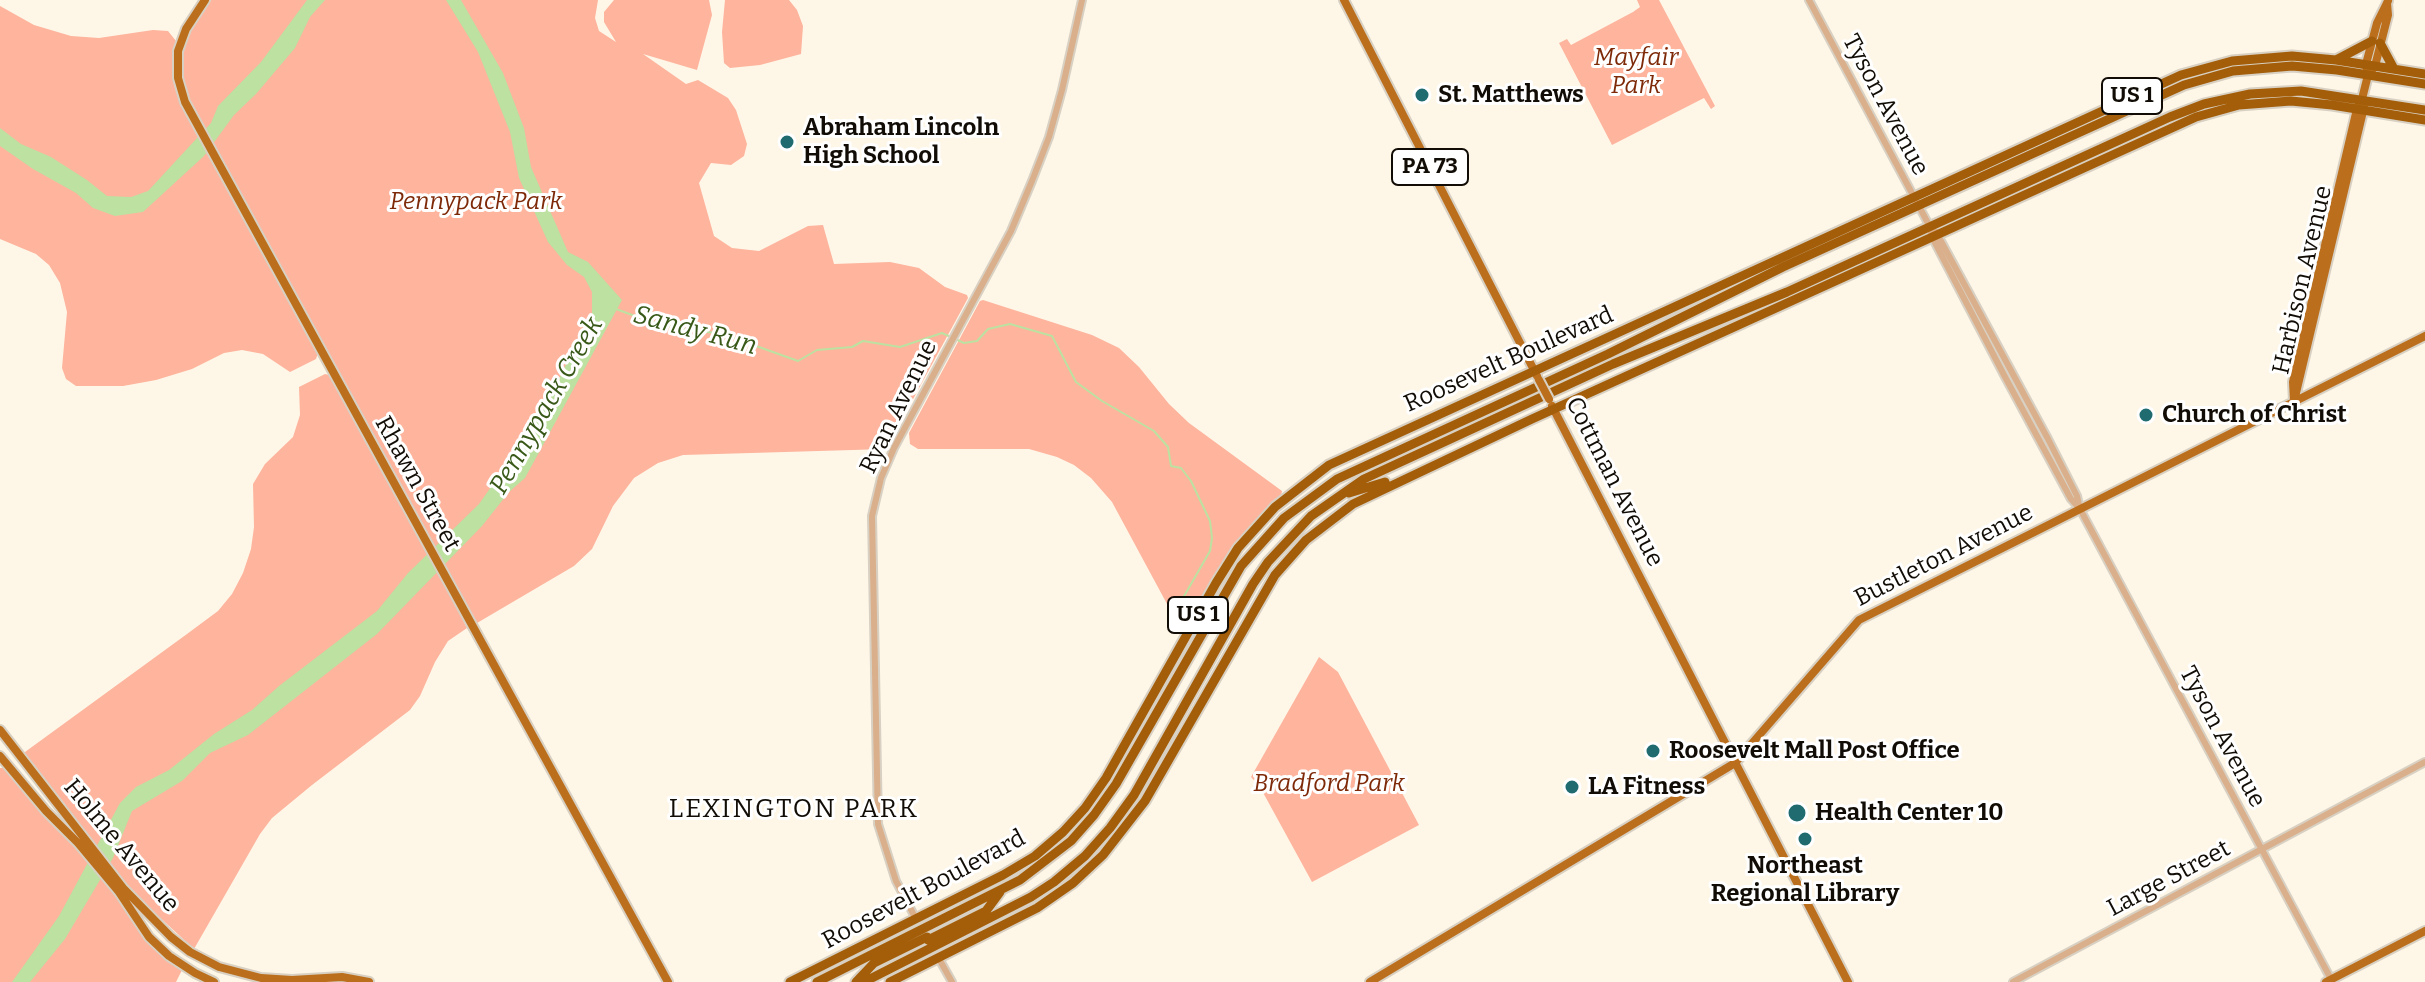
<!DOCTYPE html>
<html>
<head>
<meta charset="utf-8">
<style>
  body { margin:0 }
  canvas { display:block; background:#fef6e7 }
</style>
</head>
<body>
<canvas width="2425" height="982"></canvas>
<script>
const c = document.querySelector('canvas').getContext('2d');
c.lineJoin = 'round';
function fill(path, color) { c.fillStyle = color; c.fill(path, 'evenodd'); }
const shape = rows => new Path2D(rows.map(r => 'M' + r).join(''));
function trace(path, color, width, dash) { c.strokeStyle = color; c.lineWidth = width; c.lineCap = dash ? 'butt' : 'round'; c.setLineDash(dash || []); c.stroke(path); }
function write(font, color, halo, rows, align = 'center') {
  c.font = font + ' Bitter,serif'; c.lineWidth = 6; c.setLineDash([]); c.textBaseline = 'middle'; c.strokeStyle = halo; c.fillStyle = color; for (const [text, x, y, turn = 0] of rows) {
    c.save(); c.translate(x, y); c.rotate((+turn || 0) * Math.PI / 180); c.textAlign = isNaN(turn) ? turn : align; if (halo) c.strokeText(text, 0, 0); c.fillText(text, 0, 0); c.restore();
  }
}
fill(shape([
  [211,0,598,0,595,18,599,31,616,42,604,22,604,12,614,0,709,0,712,15,697,70,643,54,686,84,698,80,728,98,736,110,747,144,744,156,731,165,711,163,699,183,714,236,732,248,759,251,808,226,823,225,834,264,890,262,919,268,945,287,967,295,968,298,886,449,683,455,658,463,634,478,613,506,592,549,574,566,477,623,450,580,444,584,467,628,448,641,435,662,420,696,410,710,312,785,272,818,260,834,194,949,130,890,118,897,139,932,160,953,182,970,176,982,0,982,0,768,4,768,41,813,67,836,80,832,65,804,25,755,25,752,187,634,218,611,232,594,243,573,251,549,254,527,253,484,265,464,293,437,300,415,299,387,325,374,329,375,411,522,418,518,232,180,225,184,318,353,316,359,290,372,263,354,242,350,224,353,192,369,156,380,123,386,76,386,66,379,62,368,67,312,60,283,49,265,36,254,0,239,0,6,34,25,71,36,99,38,153,30,168,31,176,41,173,66,174,85,180,103,187,98,181,70,183,51,192,29],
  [725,0,789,0,797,10,803,26,801,54,760,65,730,68,724,63,722,32],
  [1637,0,1659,0,1715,106,1711,109,1704,98,1612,145,1559,43,1567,39,1571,45,1633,12,1640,7],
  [983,300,1092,335,1119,348,1139,367,1169,404,1189,423,1282,491,1281,496,1247,531,1192,617,1178,618,1173,615,1112,502,1091,478,1074,465,1057,457,1029,449,918,449,910,444,909,433,980,301],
  [1319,657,1338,672,1419,825,1312,882,1260,787,1251,777]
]), '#feb49d');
fill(shape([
  [307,0,325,0,310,17,295,48,256,94,234,115,204,156,143,212,115,216,93,208,76,193,33,169,0,146,0,128,21,144,51,157,87,180,107,196,131,197,148,191,211,123,218,106,261,62],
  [446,0,461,0,503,73,524,128,531,167,568,252,588,262,622,300,525,478,509,492,482,526,377,634,248,735,210,753,182,781,132,811,113,858,65,939,30,982,12,982,59,916,120,803,136,787,169,770,214,734,252,710,279,686,377,611,408,573,479,504,524,440,549,400,569,358,592,326,592,292,584,277,567,265,548,242,519,178,510,132,478,52]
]), '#bde1a0');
trace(shape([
  [616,309,651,322,692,331,720,333,798,361,817,350,852,347,863,341,900,347,942,333,964,343,977,341,988,329,1010,324,1052,336,1076,382,1102,401,1154,431,1168,447,1171,466,1181,468,1191,481,1210,521,1212,538,1210,551,1183,598]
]), '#bde1a0', 2);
const minor = shape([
  [1809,0,1930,227,1932,237,2004,375,2071,499,2080,509,2332,981],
  [1936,232,2048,439,2077,496,2079,505],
  [916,919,896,881,878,824,872,516,881,478,894,448,1011,231,1032,181,1049,137,1062,90,1082,0],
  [938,957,952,982],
  [2013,982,2425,762]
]);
const major = shape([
  [205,0,186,29,178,51,178,78,185,102,668,982],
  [1344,0,1537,376],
  [2367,70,2366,64,2377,23,2388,1],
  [2295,397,2364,107],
  [2294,401,2293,382,2357,109,2362,99,2368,75,2375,66,2388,15,2387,3],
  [1552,406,1848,982],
  [0,730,123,888,171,937,190,952,219,967,261,978,292,980,342,977,369,982],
  [0,756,46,811,78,843,119,892,149,937,169,956,195,973,214,982],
  [1370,982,1735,763,1859,620,2425,336],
  [2326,982,2425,931]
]);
const highway = shape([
  [2380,43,2394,69],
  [2336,60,2372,41],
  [1349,493,1385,482],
  [928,940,986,911,1000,892],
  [790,982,1003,875,1035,856,1063,832,1085,808,1106,778,1216,583,1238,548,1275,507,1329,465,2181,75,2232,61,2292,56,2336,60,2425,74],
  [817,982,1020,880,1071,841,1094,815,1116,784,1241,566,1284,518,1337,479,1608,354,1783,267,2184,85,2233,71,2292,66,2337,70,2425,84],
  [856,982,874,963,927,937],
  [864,982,1031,897,1054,882,1085,856,1110,828,1134,795,1253,584,1268,562,1311,516,1364,479,1613,364,1787,292,2170,117,2204,104,2250,94,2301,91,2425,110],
  [890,982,1037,908,1073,883,1103,855,1145,801,1275,575,1306,540,1353,504,1532,419,2196,117,2239,105,2291,101,2332,105,2425,120]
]);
trace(minor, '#d8d1c3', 10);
trace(major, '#d8d1c3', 12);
trace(highway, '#d8d1c3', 13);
trace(minor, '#daaf8b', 6);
trace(major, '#bb6f1d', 8);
trace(highway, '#a45e0a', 9);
const majorBridge = shape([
  [1539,380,1549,399]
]);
trace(majorBridge, '#d8d1c3', 12, []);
trace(majorBridge, '#bb6f1d', 8);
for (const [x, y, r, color] of [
  [1422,95,8,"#1f6b70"],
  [787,142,8,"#1f6b70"],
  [2146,415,8,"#1f6b70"],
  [1653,751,8,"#1f6b70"],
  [1572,787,8,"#1f6b70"],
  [1797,813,10,"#1f6b70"],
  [1805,839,8,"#1f6b70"]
]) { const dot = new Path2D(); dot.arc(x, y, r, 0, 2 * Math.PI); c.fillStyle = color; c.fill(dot); trace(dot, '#fff', 3); }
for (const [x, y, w] of [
  [2132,96,60],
  [1430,167,76],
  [1198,615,60]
]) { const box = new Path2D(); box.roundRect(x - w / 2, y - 18, w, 36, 6); c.fillStyle = '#fff'; c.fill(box); trace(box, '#110c05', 2); }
write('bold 22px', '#110c05', null, [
  ["US 1",2132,96],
  ["PA 73",1430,167],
  ["US 1",1198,615]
]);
write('italic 24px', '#7e2a09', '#fff', [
  ["Mayfair",1636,58],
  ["Park",1636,86],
  ["Pennypack Park",476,202],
  ["Bradford Park",1329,784]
]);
write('bold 24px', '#110c05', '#fff', [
  ["St. Matthews",1438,95],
  ["Abraham Lincoln",803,128],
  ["High School",803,156],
  ["Church of Christ",2162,415],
  ["Roosevelt Mall Post Office",1669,751],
  ["LA Fitness",1588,787],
  ["Health Center 10",1815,813],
  ["Northeast",1805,866,"center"],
  ["Regional Library",1805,894,"center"]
], 'left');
write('24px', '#110c05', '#fff', [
  ["Tyson Avenue",1885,105,62],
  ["Harbison Avenue",2303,280,-77],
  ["Roosevelt Boulevard",1509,360,-24],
  ["Ryan Avenue",899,407,-64],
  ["Cottman Avenue",1614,482,63],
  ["Rhawn Street",417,484,61],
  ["Bustleton Avenue",1944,556,-27],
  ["Tyson Avenue",2222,737,62],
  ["Holme Avenue",121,846,50],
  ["Large Street",2169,879,-28],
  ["Roosevelt Boulevard",924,890,-28]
]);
write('italic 26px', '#395918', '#fff', [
  ["Sandy Run",695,331,15],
  ["Pennypack Creek",547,406,-60]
]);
c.letterSpacing = '2px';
write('26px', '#110c05', '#fff', [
  ["LEXINGTON PARK",794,810]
]);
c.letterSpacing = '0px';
</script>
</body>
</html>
